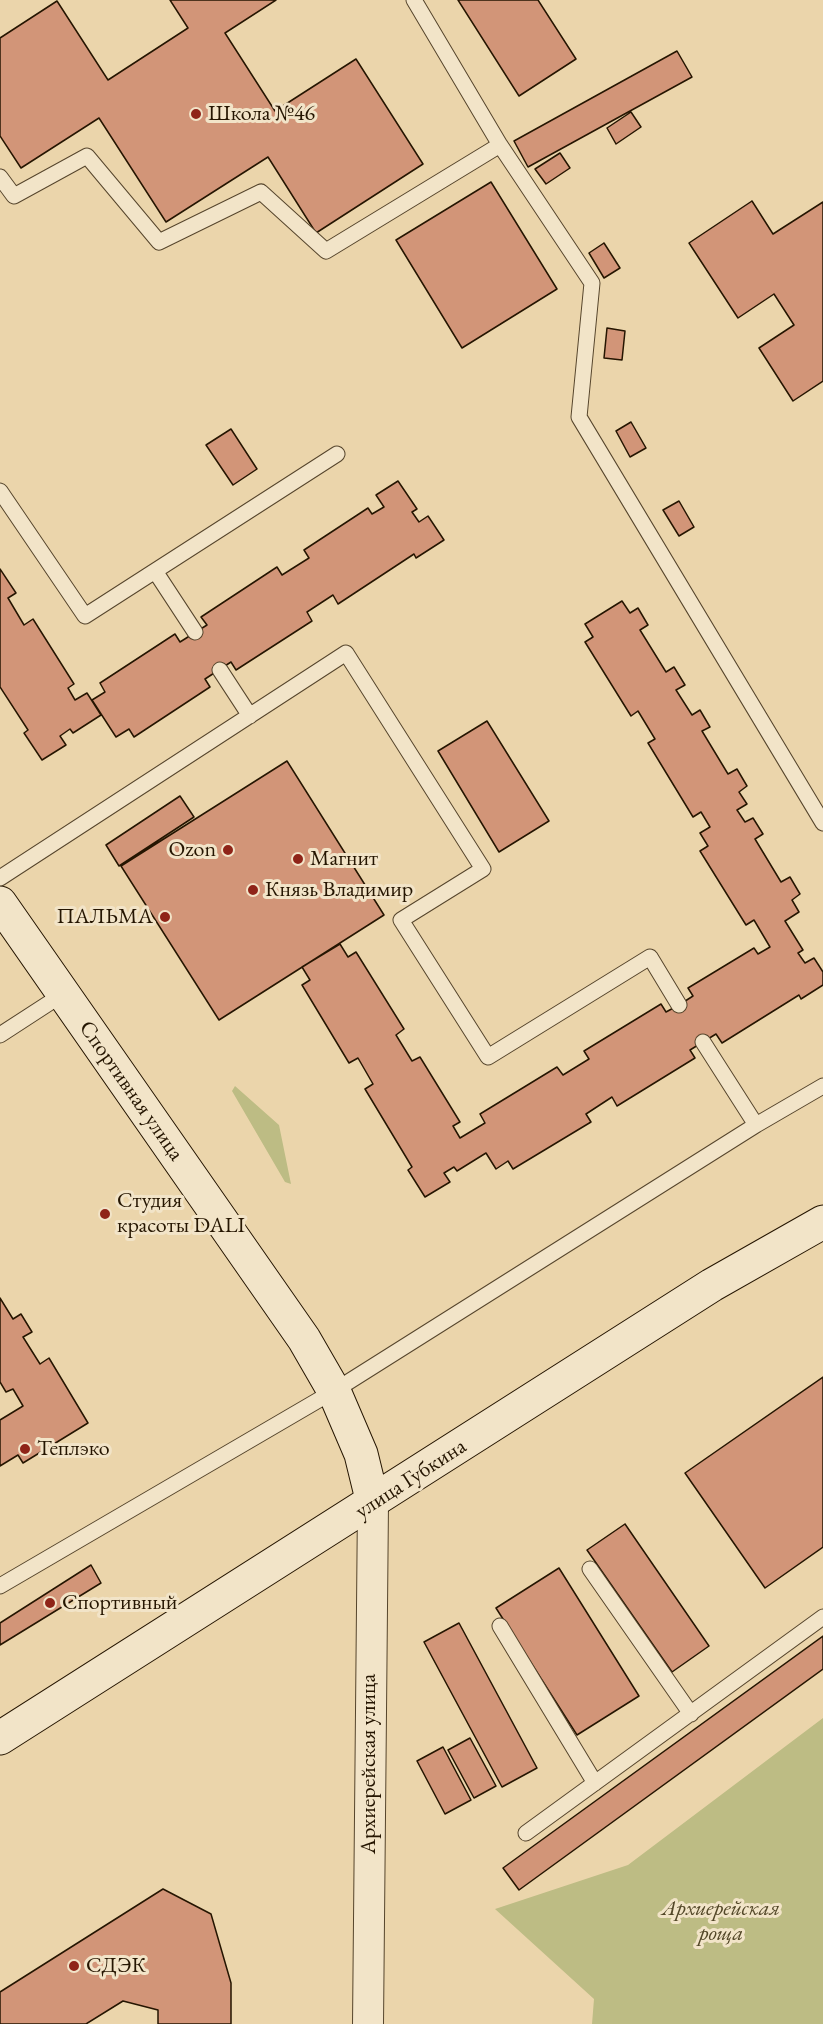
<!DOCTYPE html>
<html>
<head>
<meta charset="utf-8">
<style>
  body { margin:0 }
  canvas { display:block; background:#ebd5ab }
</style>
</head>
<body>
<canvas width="823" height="2024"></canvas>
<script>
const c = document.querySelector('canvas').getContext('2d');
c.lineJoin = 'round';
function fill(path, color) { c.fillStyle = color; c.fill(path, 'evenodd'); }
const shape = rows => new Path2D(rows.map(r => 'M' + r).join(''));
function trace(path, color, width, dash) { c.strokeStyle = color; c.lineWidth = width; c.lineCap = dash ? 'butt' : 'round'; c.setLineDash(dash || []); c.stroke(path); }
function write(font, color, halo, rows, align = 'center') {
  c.font = font + ' "EB Garamond",serif'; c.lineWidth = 6; c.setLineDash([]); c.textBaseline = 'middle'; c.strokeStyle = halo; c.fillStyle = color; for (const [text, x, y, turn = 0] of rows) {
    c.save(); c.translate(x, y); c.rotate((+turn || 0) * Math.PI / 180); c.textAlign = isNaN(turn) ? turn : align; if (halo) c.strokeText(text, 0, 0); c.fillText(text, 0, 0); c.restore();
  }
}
fill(shape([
  [235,1086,279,1125,291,1184,285,1182,232,1091],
  [823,1718,823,2024,592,2024,594,1999,495,1909,628,1865]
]), '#bdbc84');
const building = shape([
  [170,0,276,0,225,33,275,111,356,59,423,164,316,233,268,157,166,222,99,118,21,168,0,136,0,38,57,1,108,80,188,28,170,0],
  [458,0,538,0,576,59,519,96,458,0],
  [677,51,692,77,528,167,514,141,677,51],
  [631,112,641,127,616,144,607,128,631,112],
  [560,153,570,168,546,184,535,169,560,153],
  [491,182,557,289,462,348,396,240,491,182],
  [752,201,773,234,823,202,823,381,793,401,759,348,794,325,774,294,738,318,689,243,752,201],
  [604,243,620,268,604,278,589,253,604,243],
  [607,328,625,331,622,360,604,358,607,328],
  [631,422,646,448,630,457,616,431,631,422],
  [231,429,257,469,233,485,206,445,231,429],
  [398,481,417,509,412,512,419,522,428,516,444,540,416,558,414,554,338,604,333,595,307,612,312,621,236,670,231,662,205,679,210,687,134,737,129,729,116,737,92,700,105,692,100,683,175,634,180,642,207,625,201,617,277,567,282,575,309,558,304,550,368,508,372,514,384,507,376,495,398,481],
  [679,501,694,527,679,536,663,510,679,501],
  [0,569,16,593,8,598,24,625,33,619,74,684,68,688,75,700,87,693,101,715,73,733,70,729,60,736,66,745,42,760,24,733,28,730,0,687,0,569],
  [622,601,630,613,638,608,648,625,640,630,666,672,674,667,685,685,676,690,692,715,700,710,710,727,702,731,728,774,737,769,747,786,739,792,747,804,737,810,745,822,753,818,763,834,755,839,781,882,790,877,800,894,792,900,799,912,785,921,803,950,798,953,805,963,814,958,823,972,823,985,801,999,799,995,722,1043,716,1034,690,1050,695,1058,617,1106,612,1097,586,1114,591,1122,513,1169,508,1161,496,1169,486,1153,457,1171,454,1167,444,1173,450,1182,425,1197,408,1170,412,1167,365,1089,373,1084,358,1058,349,1063,302,985,310,980,302,967,340,944,348,957,356,952,404,1029,396,1035,412,1061,420,1057,460,1122,453,1126,460,1138,485,1123,480,1114,557,1067,563,1075,589,1059,584,1051,661,1004,666,1012,679,1005,693,996,688,988,754,948,758,954,770,947,754,920,746,925,700,851,708,846,700,833,710,827,701,812,693,817,648,743,655,739,638,711,631,716,585,642,593,637,585,624,622,601],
  [487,721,549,821,499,852,438,751,487,721],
  [287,761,384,915,219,1020,121,866,287,761],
  [180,796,194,817,119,866,106,845,180,796],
  [0,1298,13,1319,21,1314,32,1332,23,1337,40,1364,49,1358,88,1423,23,1463,18,1455,0,1466,0,1420,23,1406,13,1389,6,1392,0,1382,0,1298],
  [823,1377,823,1547,765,1588,685,1473,823,1377],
  [625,1524,709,1646,672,1672,587,1550,625,1524],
  [91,1565,101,1583,0,1645,0,1623,91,1565],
  [559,1568,639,1696,577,1735,496,1608,559,1568],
  [459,1623,537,1768,502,1787,424,1642,459,1623],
  [823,1636,823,1669,519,1890,503,1868,823,1636],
  [470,1738,496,1786,474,1798,448,1750,470,1738],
  [443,1747,471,1800,445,1814,417,1761,443,1747],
  [163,1889,211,1914,231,1983,231,2024,158,2024,158,2010,123,2001,86,2024,0,2024,0,1992,163,1889]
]);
fill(building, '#d29578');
trace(building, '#251501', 1.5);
const lane = shape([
  [414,0,500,145,592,283,579,417,823,823],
  [0,177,14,196,87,156,159,242,261,192,326,251,500,145],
  [0,491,85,616,337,454],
  [155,571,195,632],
  [220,670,250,716],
  [0,878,346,653,483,869,401,920,488,1057,650,957,679,1005],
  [0,1035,63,994],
  [703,1042,756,1125],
  [590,1569,691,1714],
  [0,1586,334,1391,756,1125,823,1086],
  [500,1626,595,1783],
  [526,1833,823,1617]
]);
const street = shape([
  [368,2024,373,1503]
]);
const secondary = shape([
  [0,903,304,1339,334,1391,361,1454,373,1503],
  [0,1738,712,1285,823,1222]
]);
trace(lane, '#56452c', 17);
trace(street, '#56452c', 32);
trace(secondary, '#251501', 35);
trace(lane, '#f2e4c8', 15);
trace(street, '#f2e4c8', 30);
trace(secondary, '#f2e4c8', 33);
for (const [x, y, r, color] of [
  [196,114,6,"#8f2418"],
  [228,850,6,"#8f2418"],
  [298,859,6,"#8f2418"],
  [253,890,6,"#8f2418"],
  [165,917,6,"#8f2418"],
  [105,1214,6,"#8f2418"],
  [25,1449,6,"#8f2418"],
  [50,1603,6,"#8f2418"],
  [74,1966,6,"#8f2418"]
]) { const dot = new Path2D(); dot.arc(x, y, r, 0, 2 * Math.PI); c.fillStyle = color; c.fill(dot); trace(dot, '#f2e4c8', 2); }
write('22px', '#251501', '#f2e4c8', [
  ["Школа №46",208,114],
  ["Ozon",216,850,"right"],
  ["Магнит",310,859],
  ["Князь Владимир",265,890],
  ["ПАЛЬМА",153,917,"right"],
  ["Студия",117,1201],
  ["красоты DALI",117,1226],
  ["Теплэко",37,1449],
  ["Спортивный",62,1603],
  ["СДЭК",86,1966]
], 'left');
write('22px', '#251501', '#f2e4c8', [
  ["Спортивная улица",131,1091,55],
  ["улица Губкина",411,1479,-33],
  ["Архиерейская улица",369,1764,-90]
]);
write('italic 22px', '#534728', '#f2e4c8', [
  ["Архиерейская",721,1909],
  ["роща",721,1934]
]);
</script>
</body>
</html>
